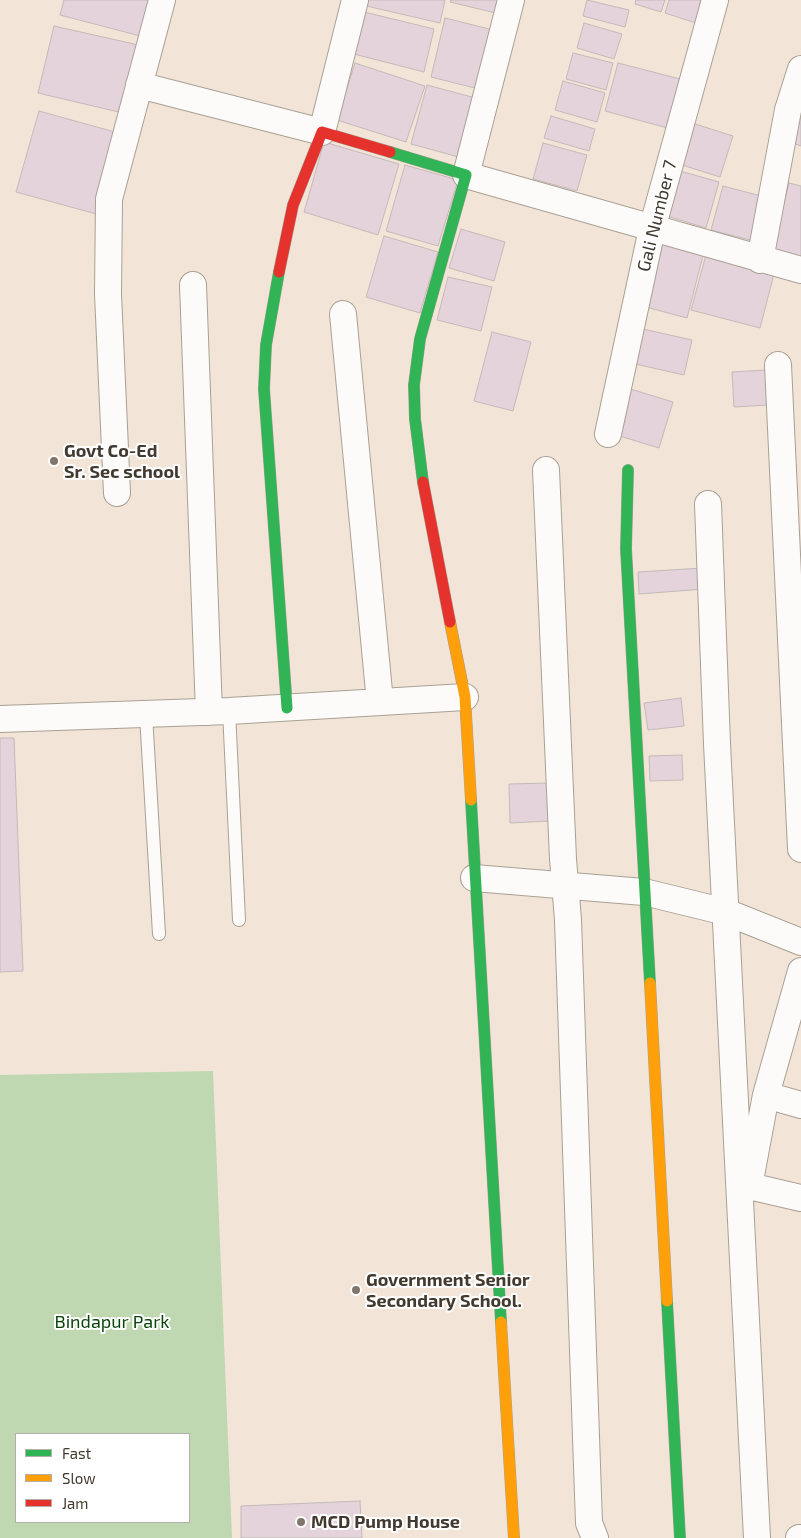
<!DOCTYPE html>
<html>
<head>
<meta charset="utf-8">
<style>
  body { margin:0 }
  #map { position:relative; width:801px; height:1538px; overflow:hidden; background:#f2e5d8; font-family:"Exo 2",sans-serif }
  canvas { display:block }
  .legend { position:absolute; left:15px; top:1433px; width:175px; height:90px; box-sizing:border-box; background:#fff; border:1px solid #b3b0ac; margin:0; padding:6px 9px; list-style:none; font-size:15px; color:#42392f }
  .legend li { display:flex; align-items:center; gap:10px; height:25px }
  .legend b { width:25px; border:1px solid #b3b0ac }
</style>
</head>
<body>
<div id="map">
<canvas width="801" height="1538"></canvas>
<ul class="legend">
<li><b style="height:6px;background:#30b455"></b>Fast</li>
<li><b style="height:6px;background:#ff9f0a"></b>Slow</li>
<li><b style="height:6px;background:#e5322d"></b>Jam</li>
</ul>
</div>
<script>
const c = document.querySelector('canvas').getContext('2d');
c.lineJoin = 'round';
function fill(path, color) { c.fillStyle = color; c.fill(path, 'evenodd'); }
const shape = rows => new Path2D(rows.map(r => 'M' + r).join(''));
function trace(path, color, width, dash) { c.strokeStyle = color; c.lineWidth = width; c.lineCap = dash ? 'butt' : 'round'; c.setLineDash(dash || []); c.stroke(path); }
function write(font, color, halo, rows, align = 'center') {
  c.font = font + ' "Exo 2",sans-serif'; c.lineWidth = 4; c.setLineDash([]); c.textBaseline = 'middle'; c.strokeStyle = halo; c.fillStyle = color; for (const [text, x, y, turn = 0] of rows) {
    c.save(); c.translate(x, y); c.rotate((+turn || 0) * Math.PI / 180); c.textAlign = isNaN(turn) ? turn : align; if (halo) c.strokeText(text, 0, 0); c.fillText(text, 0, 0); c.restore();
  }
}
fill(shape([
  [213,1071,232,1538,0,1538,0,1075],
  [16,1434,189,1434,189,1522,16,1522]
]), '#bfd8b2');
const building = shape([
  [64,0,154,0,144,37,60,15,64,0],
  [363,0,445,0,440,23,362,5,363,0],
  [451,0,508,0,504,15,450,2,451,0],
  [587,0,629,10,625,27,583,16,587,0],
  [636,0,665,0,661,12,635,4,636,0],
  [669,0,710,0,702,25,665,13,669,0],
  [360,11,434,29,424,72,350,53,360,11],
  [445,18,501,32,487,91,431,77,445,18],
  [584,23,622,34,614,59,577,48,584,23],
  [54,26,143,46,127,114,38,93,54,26],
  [573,53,613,63,606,90,566,79,573,53],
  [355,63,425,86,406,142,337,120,355,63],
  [618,63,684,80,671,129,605,111,618,63],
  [563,81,605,93,597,122,555,110,563,81],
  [427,85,483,100,466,159,411,144,427,85],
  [39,111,122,134,100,215,16,192,39,111],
  [801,114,801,146,793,143,801,114],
  [551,116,595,129,589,151,544,138,551,116],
  [692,123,733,136,720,177,679,164,692,123],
  [324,142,399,164,378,235,304,212,324,142],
  [543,143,587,155,577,191,533,179,543,143],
  [405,165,458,180,438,246,386,231,405,165],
  [680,171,719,182,706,228,667,216,680,171],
  [789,183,801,186,801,258,772,251,789,183],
  [723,186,765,197,754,241,711,230,723,186],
  [461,229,505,242,494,281,449,268,461,229],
  [656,235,705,248,687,318,638,305,656,235],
  [384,236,438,252,420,313,366,297,384,236],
  [707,251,775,270,760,328,691,310,707,251],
  [448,277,492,287,481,331,437,320,448,277],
  [643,329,692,340,684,375,635,364,643,329],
  [492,332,531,342,513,411,474,401,492,332],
  [766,370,768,405,734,407,732,372,766,370],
  [627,388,673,402,659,448,613,434,627,388],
  [702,568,704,589,639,594,638,572,702,568],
  [681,698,684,726,648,730,644,703,681,698],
  [0,738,14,738,23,971,0,972,0,738],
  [682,755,683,780,650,781,649,756,682,755],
  [549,783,550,821,510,823,509,784,549,783],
  [360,1501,362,1538,241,1538,241,1506,360,1501]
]);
fill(building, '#e4d3da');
trace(building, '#c3b9b8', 1);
const lane = shape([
  [229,711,239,920],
  [146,715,159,934]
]);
const street = shape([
  [511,0,466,175,801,270],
  [139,85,322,132,355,0],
  [760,260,788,110,801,69],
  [193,285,209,712],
  [343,314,380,702],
  [778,365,801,849],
  [608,434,652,229,715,0],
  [546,470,563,859,568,920,589,1523,595,1538],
  [117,493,108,294,109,199,162,0],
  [708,504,717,744,757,1538],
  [0,719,229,711,465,697],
  [474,878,644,892,726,912,801,942],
  [801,971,766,1095,749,1186,801,1198],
  [766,1095,801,1105],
  [799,1538,801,1538]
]);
const fast = shape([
  [390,152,466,175,420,339,414,385,415,419,423,482],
  [279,272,266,345,264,389,287,708],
  [628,470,626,549,650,983],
  [471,800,501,1322],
  [667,1301,680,1538]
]);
const slow = shape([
  [450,622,465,697,471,800],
  [650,983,667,1301],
  [501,1322,514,1538]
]);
const jam = shape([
  [279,272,293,205,322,132,390,152],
  [423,482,450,622]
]);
trace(lane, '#a9a095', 14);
trace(street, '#a9a095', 28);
trace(fast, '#a9a095', 12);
trace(slow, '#a9a095', 12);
trace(jam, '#a9a095', 12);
trace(lane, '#fdfbf9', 12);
trace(street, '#fdfbf9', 26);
trace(fast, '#30b455', 11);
trace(slow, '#ff9f0a', 11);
trace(jam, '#e5322d', 11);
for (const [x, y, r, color] of [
  [54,461,5,"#80756a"],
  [356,1290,5,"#80756a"],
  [301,1522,5,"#80756a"]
]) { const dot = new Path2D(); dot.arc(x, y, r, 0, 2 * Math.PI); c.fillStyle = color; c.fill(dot); trace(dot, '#fff', 2); }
write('18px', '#42392f', '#fff', [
  ["Gali Number 7",657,216,-76]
]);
write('bold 18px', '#42392f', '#fff', [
  ["Govt Co-Ed",64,451],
  ["Sr. Sec school",64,472],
  ["Government Senior",366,1280],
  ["Secondary School.",366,1301],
  ["MCD Pump House",311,1522]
], 'left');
write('18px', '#0a440a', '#fff', [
  ["Bindapur Park",112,1322]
]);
</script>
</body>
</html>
